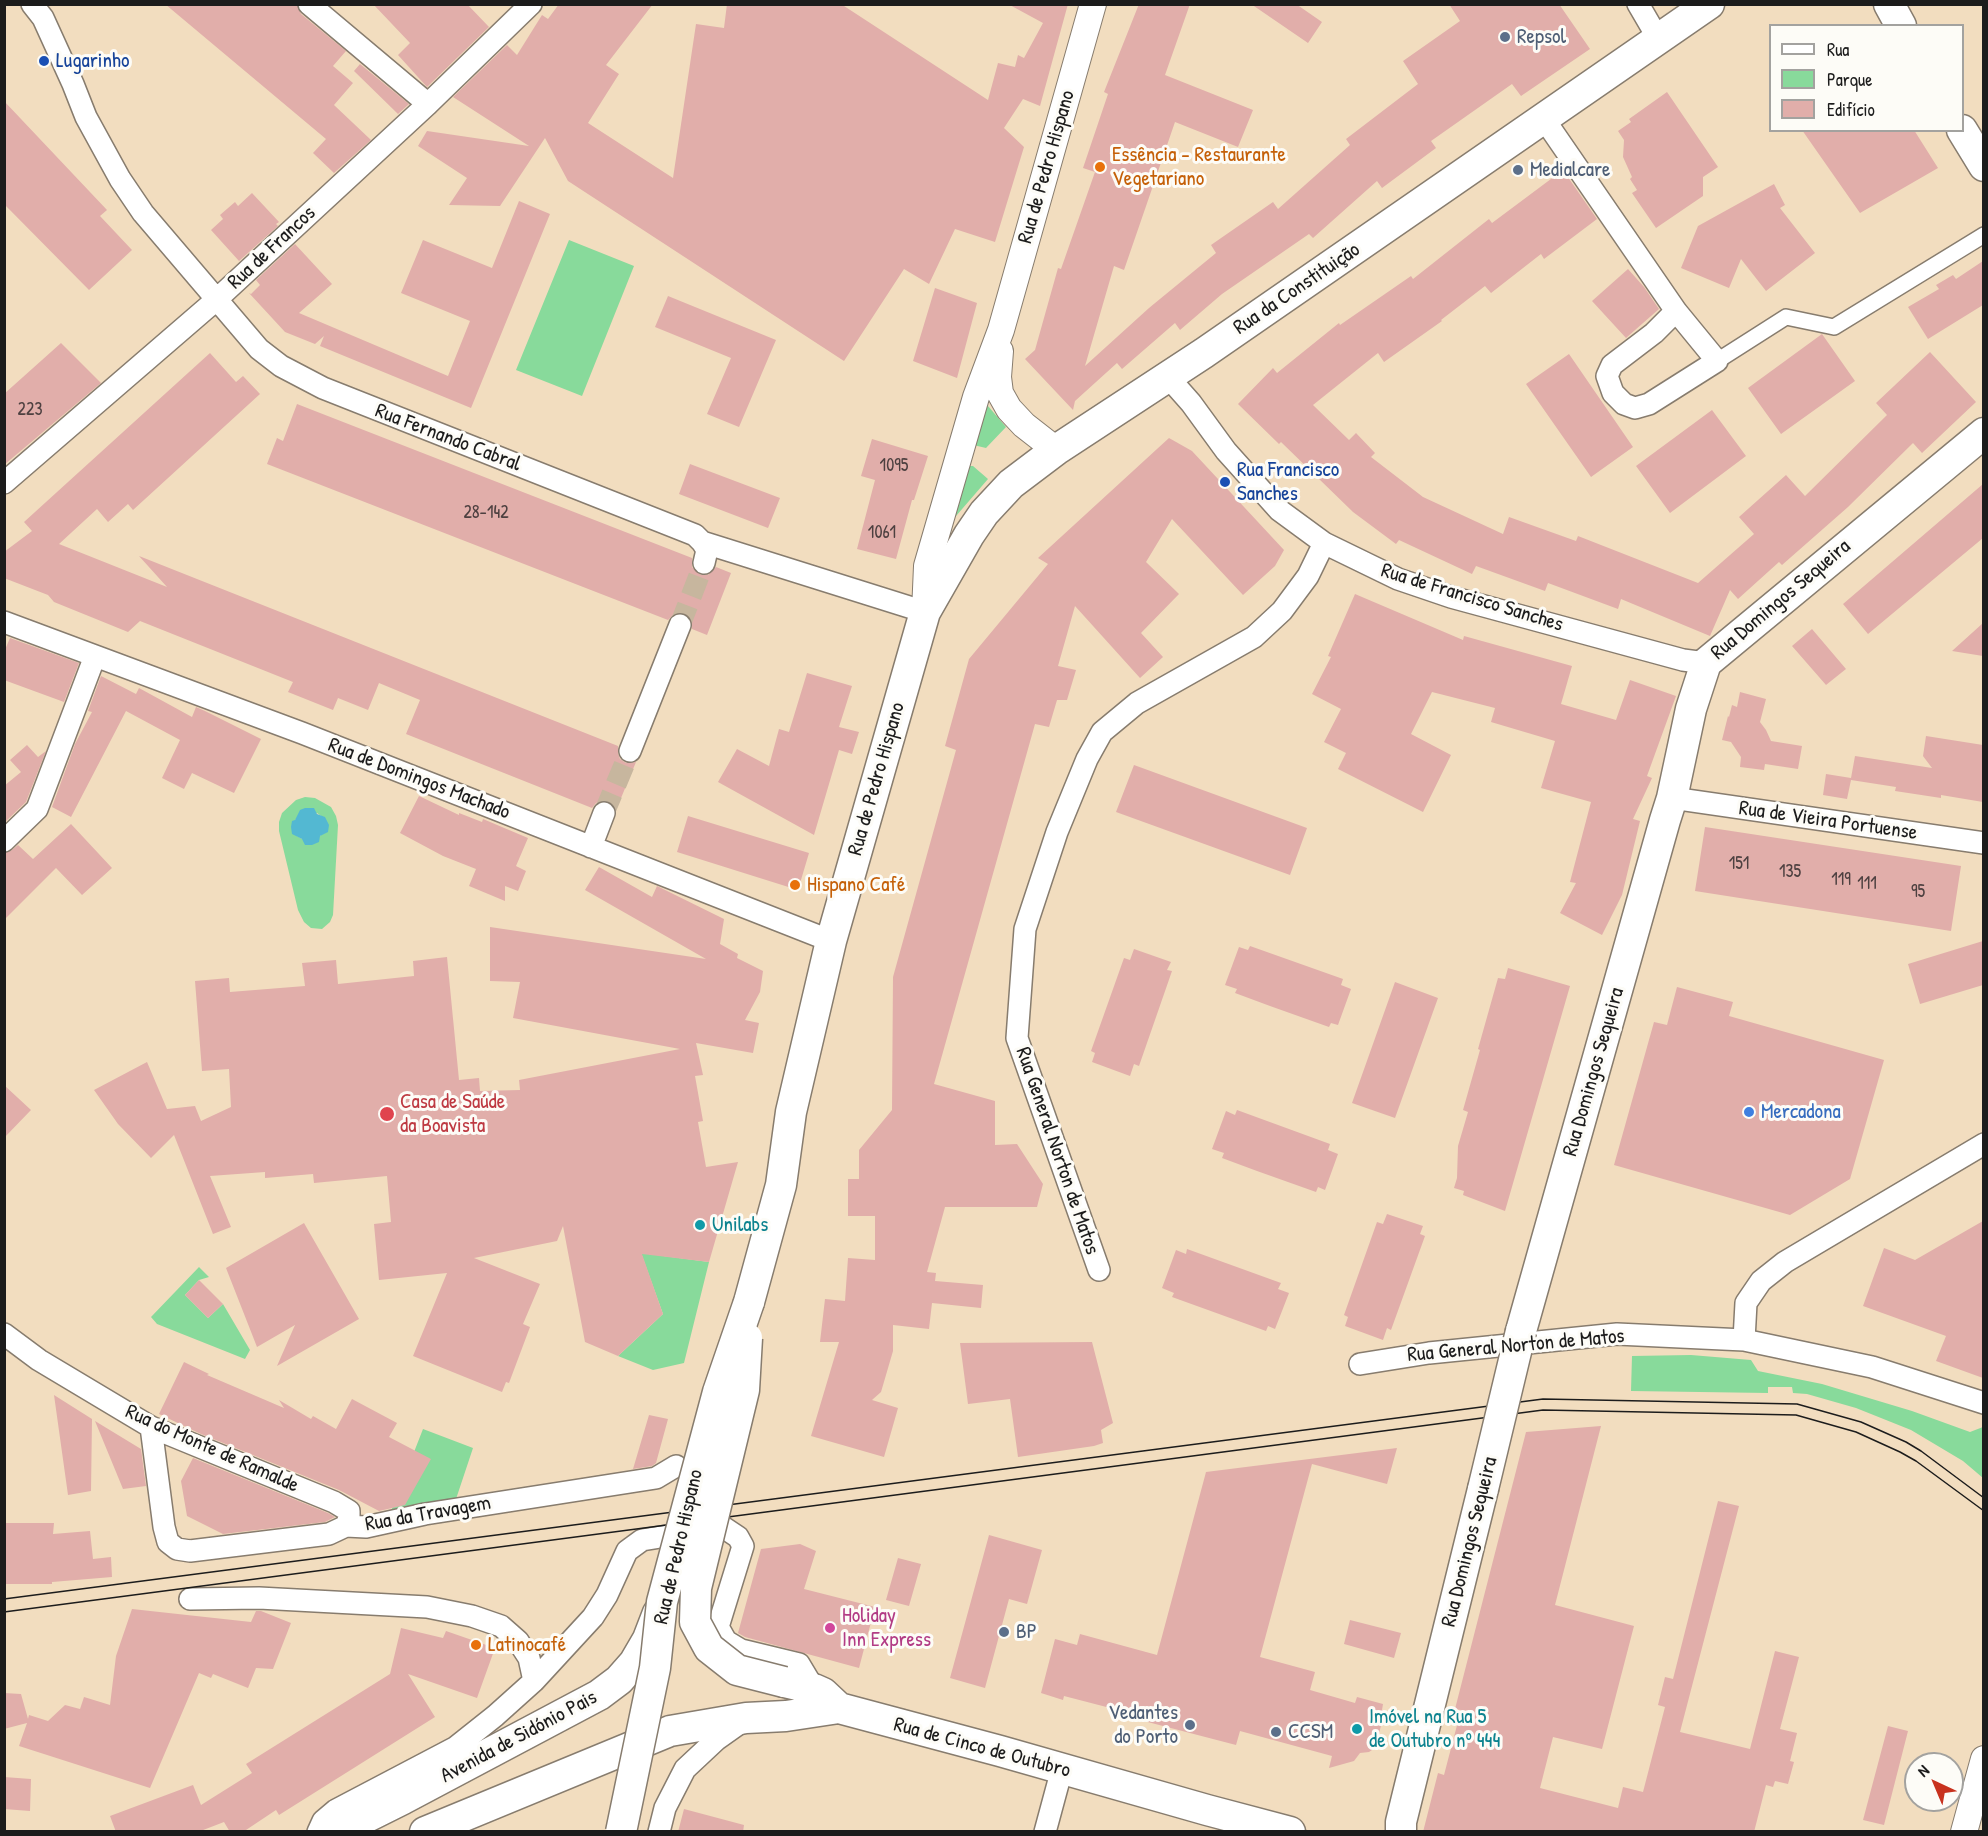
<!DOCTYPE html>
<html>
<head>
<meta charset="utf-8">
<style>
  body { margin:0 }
  #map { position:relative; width:1988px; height:1836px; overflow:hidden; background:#f2ddbf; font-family:"Patrick Hand",sans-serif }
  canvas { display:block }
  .frame { position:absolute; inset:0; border:6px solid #1c1c1c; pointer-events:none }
  .legend { position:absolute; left:1769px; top:24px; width:195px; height:108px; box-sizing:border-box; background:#fdfcf7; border:2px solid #a3a29f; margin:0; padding:8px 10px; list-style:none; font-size:18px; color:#1c1c1c }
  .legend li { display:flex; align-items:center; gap:12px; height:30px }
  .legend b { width:30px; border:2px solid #a3a29f }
  .north { position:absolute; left:1904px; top:1752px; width:60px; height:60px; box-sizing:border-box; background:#fdfcf7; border:2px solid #a3a29f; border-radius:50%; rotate:316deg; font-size:16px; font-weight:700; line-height:24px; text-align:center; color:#1c1c1c }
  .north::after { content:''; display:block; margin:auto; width:21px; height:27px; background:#c8321e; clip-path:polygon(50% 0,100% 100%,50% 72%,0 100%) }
</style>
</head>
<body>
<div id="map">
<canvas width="1988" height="1836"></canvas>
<div class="frame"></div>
<ul class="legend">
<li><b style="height:8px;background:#fff"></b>Rua</li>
<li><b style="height:16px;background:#88da9b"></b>Parque</li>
<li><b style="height:16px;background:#e1aeaa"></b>Edifício</li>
</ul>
<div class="north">N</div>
</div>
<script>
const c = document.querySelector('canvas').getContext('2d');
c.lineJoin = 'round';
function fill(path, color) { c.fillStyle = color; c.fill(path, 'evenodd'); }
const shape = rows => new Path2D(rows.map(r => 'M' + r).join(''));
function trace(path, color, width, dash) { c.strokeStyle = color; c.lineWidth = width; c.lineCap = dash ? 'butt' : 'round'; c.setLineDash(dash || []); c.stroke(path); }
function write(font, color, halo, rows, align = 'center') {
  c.font = font + ' "Patrick Hand",sans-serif'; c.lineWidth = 6; c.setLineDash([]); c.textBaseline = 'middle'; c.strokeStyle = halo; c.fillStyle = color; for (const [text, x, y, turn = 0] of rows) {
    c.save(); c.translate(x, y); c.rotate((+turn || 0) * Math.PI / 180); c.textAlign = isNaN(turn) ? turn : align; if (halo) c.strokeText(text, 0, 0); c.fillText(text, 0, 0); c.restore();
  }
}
fill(shape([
  [569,240,634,266,582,396,516,370],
  [982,399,1006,427,986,448,969,444],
  [963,466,973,466,988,479,950,523],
  [305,797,315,798,331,807,336,816,338,825,333,915,330,922,322,929,311,928,304,922,298,910,279,831,279,822,282,813,296,800],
  [317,813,321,816,323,833,320,836,302,839,297,836,295,820,298,817],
  [641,1253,709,1262,684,1363,653,1370,618,1356,663,1314],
  [199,1267,209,1277,199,1280,185,1295,208,1318,223,1304,250,1350,245,1359,157,1324,151,1317],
  [1691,1355,1751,1360,1758,1371,1822,1384,1912,1411,1970,1432,1983,1427,1983,1478,1963,1461,1911,1430,1856,1408,1807,1394,1793,1393,1792,1387,1768,1387,1768,1393,1631,1391,1632,1356],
  [423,1429,473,1448,456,1499,391,1511]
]), '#88da9b');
fill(shape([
  [305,808,314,808,317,814,325,817,329,825,328,832,320,836,319,842,312,845,305,845,302,839,292,834,291,827,292,821,295,820,300,810]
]), '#53b8d2');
fill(shape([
  [165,4,297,4,301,14,346,51,333,66,353,83,334,105,371,140,334,173,313,153,326,139],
  [373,4,467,4,489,27,427,87,398,55,410,43],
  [559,4,653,4,606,65,619,74,588,123,673,178,696,24,724,28,727,4,841,4,988,100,998,63,1015,67,1018,55,1024,58,1043,23,1008,4,1068,4,1040,106,1023,99,1004,128,1024,147,995,242,955,229,929,284,904,269,844,361,568,181,545,138,500,206,449,205,467,178,418,146,427,131,529,146,453,97,507,45,517,55,542,15,548,19],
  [1139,4,1190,4,1165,75,1253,110,1238,147,1175,122,1124,270,1114,266,1085,366,1149,308,1216,253,1211,245,1273,202,1278,209,1350,145,1346,139,1418,84,1403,61,1460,21,1449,4,1559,4,1590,49,1521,96,1512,84,1431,141,1436,148,1382,188,1377,181,1313,238,1309,234,1222,294,1180,330,1175,323,1122,369,1117,363,1075,401,1073,410,1025,359,1035,350,1058,268,1061,269,1095,172,1083,168,1108,94,1104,92],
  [1251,4,1296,4,1322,22,1308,43],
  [360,64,409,104,398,114,354,71],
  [1667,92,1718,167,1703,177,1703,196,1656,228,1632,193,1637,190,1630,179,1632,177,1623,157,1624,140,1618,131,1631,122,1629,119],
  [4,101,107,210,100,216,132,250,89,290,4,204],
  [1802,130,1914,130,1938,168,1860,213],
  [1563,170,1597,219,1544,259,1541,254,1491,293,1485,286,1441,320,1442,321,1384,362,1378,353,1313,405,1349,440,1356,433,1375,453,1371,457,1423,497,1503,534,1509,517,1576,541,1578,536,1698,583,1754,534,1739,517,1786,475,1805,496,1887,415,1876,403,1930,352,1976,402,1922,453,1913,443,1848,507,1782,565,1779,562,1738,599,1730,590,1710,636,1621,599,1618,609,1548,583,1545,591,1476,566,1472,574,1399,540,1396,544,1353,512,1281,442,1279,444,1238,404,1273,368,1277,373,1339,323,1340,325,1411,276,1413,279,1489,219,1492,223],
  [1774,184,1785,205,1780,208,1815,253,1766,291,1741,259,1729,288,1681,268,1698,226],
  [252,193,279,222,276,224,278,226,239,261,211,230,223,219,220,215,235,202,238,206],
  [519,201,550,214,471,408,320,346,324,336,315,344,285,332,249,293,251,294,260,285,256,280,295,244,332,284,299,313,448,376,470,321,401,293,423,240,492,268],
  [1983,261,1983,305,1928,339,1908,307,1939,289,1936,285,1953,275,1956,279],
  [1628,269,1644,287,1659,309,1626,338,1592,301],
  [935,288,977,303,957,378,913,361],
  [668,296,776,340,739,427,707,414,731,358,655,327],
  [1822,334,1855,381,1781,434,1748,388],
  [61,343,101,383,4,465,4,394],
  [210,353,236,382,243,376,260,394,133,510,128,504,108,522,97,509,59,544,167,587,139,556,618,746,618,753,620,759,626,763,636,762,616,810,609,801,603,800,596,803,592,808,406,734,420,700,379,683,368,710,338,698,333,710,288,692,293,682,140,621,128,632,54,602,48,595,4,578,4,552,32,531,24,522],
  [1569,354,1633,447,1591,477,1526,384],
  [297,404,692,558,692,567,701,575,708,575,716,567,731,573,707,635,692,629,690,618,684,613,673,615,668,620,267,464,277,438,283,441],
  [1712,410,1746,456,1670,513,1636,466],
  [1169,438,1192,451,1284,550,1275,566,1243,595,1172,519,1146,562,1179,594,1141,633,1163,657,1140,678,1075,606,1058,666,1076,670,1067,700,1057,700,1049,727,1035,724,934,1084,995,1101,995,1145,1017,1144,1043,1184,1037,1207,945,1207,927,1272,936,1273,935,1281,983,1285,981,1308,932,1303,929,1329,893,1325,893,1351,881,1392,872,1400,898,1408,884,1457,811,1436,839,1342,820,1342,825,1299,845,1301,848,1258,875,1260,875,1216,848,1216,848,1179,859,1179,859,1150,892,1110,893,977,956,750,945,746,969,659,1048,564,1038,558],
  [872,439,928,456,914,500,912,500,896,559,857,549,875,480,861,476],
  [690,464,780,498,768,528,679,494],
  [1983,484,1983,538,1868,634,1843,604],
  [1355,594,1463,640,1464,636,1572,666,1561,704,1616,720,1630,680,1676,696,1647,776,1652,778,1633,819,1640,821,1622,895,1602,935,1560,913,1576,883,1570,882,1591,802,1541,788,1555,741,1491,722,1495,708,1432,692,1411,734,1451,755,1423,812,1338,769,1346,753,1324,742,1341,709,1312,694,1331,657,1328,656],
  [1983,623,1983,656,1952,651],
  [1812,629,1846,669,1826,685,1792,646],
  [10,638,79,663,64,702,4,680,4,652],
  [807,673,852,686,839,727,859,732,852,754,839,750,814,835,718,782,737,749,769,766,779,729,789,732],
  [101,676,136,694,139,688,192,717,196,707,205,711,261,739,234,793,192,773,184,789,162,778,180,740,126,711,71,817,52,807,75,744,92,712,88,711],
  [1740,692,1766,699,1760,722,1766,730,1771,741,1802,746,1798,769,1765,764,1764,770,1740,767,1741,757,1731,742,1722,740,1728,716,1729,717,1732,705,1737,707],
  [1926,736,1983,745,1983,802,1941,795,1941,798,1895,791,1896,787,1851,780,1847,799,1823,795,1826,774,1851,778,1855,756,1932,768,1923,756],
  [27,745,38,757,46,751,26,802,4,823,4,786,21,772,10,760],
  [1134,765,1307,828,1290,875,1116,812],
  [419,796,459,815,459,813,482,822,483,819,528,838,516,866,526,871,518,891,505,886,505,901,469,886,476,869,443,856,400,833],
  [688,816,809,853,798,890,677,852],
  [71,824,112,868,82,895,56,868,4,920,4,853,12,850,18,845,33,859],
  [1705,827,1961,866,1951,931,1695,891],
  [599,867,652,897,657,886,724,919,720,944,738,954,737,958,763,971,760,992,745,1020,759,1023,753,1053,696,1043,703,1075,695,1076,703,1121,698,1122,706,1167,738,1162,709,1262,642,1254,663,1314,618,1356,585,1342,563,1226,557,1241,474,1258,540,1284,523,1324,530,1327,509,1383,506,1382,502,1392,413,1356,447,1273,379,1280,374,1224,391,1222,387,1176,314,1183,313,1174,265,1178,265,1172,210,1176,231,1227,213,1234,174,1135,151,1158,118,1124,94,1090,147,1062,167,1109,195,1106,201,1121,231,1107,229,1069,202,1071,195,981,229,978,230,992,305,986,302,963,336,960,338,984,414,976,413,961,447,957,459,1080,479,1078,480,1091,520,1090,519,1080,680,1049,513,1018,520,982,490,981,490,927,706,959,585,890],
  [1983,941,1983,985,1920,1004,1908,964],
  [1250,946,1343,979,1341,985,1351,989,1338,1025,1331,1023,1329,1027,1270,1006,1235,993,1237,989,1225,985,1239,947,1248,950],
  [1134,949,1171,962,1167,970,1172,971,1139,1066,1134,1064,1130,1076,1092,1062,1095,1053,1091,1051,1124,958,1130,960],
  [1508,968,1570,986,1505,1211,1463,1195,1464,1191,1454,1188,1457,1178,1458,1146,1468,1112,1463,1110,1480,1050,1478,1049,1498,978,1505,979],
  [1395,982,1438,998,1395,1118,1352,1103],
  [1677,987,1733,1002,1729,1016,1884,1060,1850,1179,1790,1215,1614,1165,1654,1022,1667,1025],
  [4,1085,31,1110,4,1138],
  [1237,1110,1330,1144,1328,1150,1338,1154,1325,1190,1318,1187,1316,1192,1257,1171,1222,1158,1224,1153,1212,1149,1226,1111,1235,1115],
  [1387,1214,1423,1226,1420,1234,1425,1236,1391,1330,1387,1328,1383,1340,1345,1326,1348,1317,1344,1315,1377,1222,1383,1224],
  [1983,1221,1983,1378,1936,1361,1946,1336,1863,1306,1884,1248,1915,1260],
  [304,1223,359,1319,277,1366,295,1325,257,1347,226,1268],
  [1187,1249,1281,1283,1278,1289,1289,1293,1275,1329,1268,1326,1266,1331,1208,1310,1172,1297,1174,1293,1162,1288,1176,1250,1186,1254],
  [199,1280,223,1304,208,1318,185,1295],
  [1092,1342,1113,1423,1101,1430,1103,1443,1094,1446,1018,1457,1010,1399,968,1404,960,1343],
  [184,1362,209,1374,207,1375,284,1408,279,1400,311,1419,313,1416,336,1429,352,1399,397,1423,389,1437,431,1459,405,1505,379,1511,339,1490,201,1434,159,1414],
  [54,1395,92,1419,91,1491,68,1495],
  [649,1415,668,1419,656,1463,652,1466,633,1469],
  [95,1421,141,1449,146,1486,123,1489],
  [1601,1426,1555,1605,1634,1626,1602,1749,1553,1737,1540,1788,1618,1808,1623,1787,1643,1792,1665,1707,1658,1705,1665,1677,1673,1679,1718,1501,1739,1506,1680,1732,1750,1749,1775,1651,1799,1657,1780,1729,1797,1733,1790,1761,1794,1762,1788,1784,1775,1781,1773,1787,1766,1785,1754,1832,1423,1832,1438,1773,1444,1775,1461,1710,1455,1709,1526,1432],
  [1397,1448,1387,1484,1312,1464,1260,1657,1315,1672,1310,1690,1355,1703,1357,1697,1383,1704,1382,1710,1385,1711,1375,1748,1369,1752,1360,1753,1354,1761,1329,1768,1332,1756,1240,1731,1236,1745,1117,1714,1118,1710,1064,1696,1063,1700,1041,1693,1055,1639,1077,1645,1080,1634,1157,1655,1206,1472],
  [193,1458,328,1513,335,1517,325,1522,223,1534,187,1516,181,1481],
  [4,1523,54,1523,53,1534,90,1531,93,1559,111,1557,112,1577,52,1582,52,1584,4,1584],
  [989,1535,1042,1550,1027,1604,1009,1599,985,1688,950,1678],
  [800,1544,816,1551,804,1589,875,1607,859,1668,745,1637,738,1633,761,1549],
  [898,1558,921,1564,909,1606,886,1600],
  [132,1609,251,1622,256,1611,261,1611,291,1623,273,1669,256,1668,248,1688,213,1674,211,1678,199,1673,150,1788,19,1746,27,1723,4,1729,4,1693,21,1694,28,1719,29,1715,48,1721,65,1705,80,1709,84,1697,110,1705,116,1656],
  [1350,1620,1401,1633,1394,1658,1344,1644],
  [401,1628,443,1638,446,1631,495,1648,477,1698,408,1674,435,1717,279,1815,276,1810,243,1832,230,1832,224,1822,198,1832,116,1832,110,1816,193,1785,201,1805,252,1773,246,1764,390,1674],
  [1888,1726,1908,1731,1884,1825,1863,1820],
  [4,1777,31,1779,30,1811,4,1809],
  [684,1809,744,1825,743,1832,678,1832]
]), '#e1aeaa');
trace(shape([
  [680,625,704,563],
  [604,813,630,751]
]), '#c7b69e', 21, [21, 10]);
const pedestrian = shape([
  [1717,361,1786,317,1834,327,1984,235]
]);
const minor = shape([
  [32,4,43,18,73,84,86,117,120,179,143,213,259,349,281,366,323,388,695,535,702,542,707,550,704,563],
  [309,4,428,104],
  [1638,4,1659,40],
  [1544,119,1676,311,1717,361,1649,404,1635,408,1624,404,1613,393,1607,376,1612,365,1654,333,1676,311],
  [1168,377,1191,403,1226,451,1279,510,1324,543,1398,579,1451,597,1683,660,1706,663],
  [4,483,216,300,428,104,531,4],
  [702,542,925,612],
  [4,622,302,733,831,941],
  [630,751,680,625],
  [1672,798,1984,843],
  [4,841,37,809,95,656],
  [591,847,604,813],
  [1099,1270,1017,1038,1025,929,1057,832,1087,759,1102,732,1137,703,1254,637,1282,611,1308,576,1324,543],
  [4,1334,39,1360,151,1427,334,1502,349,1511,349,1518,346,1526],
  [1744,1340,1746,1303,1761,1281,1785,1262,1984,1144],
  [1360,1364,1429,1353,1617,1334,1744,1340,1872,1367,1984,1403],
  [151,1427,164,1527,168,1542,177,1549,190,1551,329,1534,346,1526,366,1527,425,1514,656,1478,676,1466],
  [190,1599,259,1598,427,1607,472,1616,501,1626,518,1641,529,1658,534,1681],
  [318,1832,323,1821,336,1810,456,1747,495,1716,534,1681,593,1617,607,1595,627,1551,642,1540,723,1527,738,1537,743,1546,718,1627,726,1641,741,1650,799,1664,814,1689],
  [659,1832,665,1808,685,1769,716,1740,740,1723],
  [1045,1832,1062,1769]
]);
const tertiary = shape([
  [1000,351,998,377,1000,393,1009,409,1024,425,1056,450],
  [925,612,927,566,976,397,1001,330,1093,4],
  [1964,1832,1984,1759]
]);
const secondary = shape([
  [1889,4,1901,26],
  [1962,130,1984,166],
  [749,1302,781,1185,791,1112,831,941,925,612,969,535,984,513,1011,484,1056,450,1204,353,1709,4],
  [1521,1331,1665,820,1672,798,1691,709,1706,663,1984,433],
  [784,1682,814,1689,823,1693,839,1708],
  [337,1832,403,1799,599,1695,619,1680,634,1663,648,1639,658,1613],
  [425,1832,670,1731,746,1718,786,1716,839,1708,1000,1751,1207,1810,1290,1832],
  [1401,1832,1401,1822,1483,1489]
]);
trace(pedestrian, '#877c6e', 18);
trace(minor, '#877c6e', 24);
trace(tertiary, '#877c6e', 28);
trace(secondary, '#877c6e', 33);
trace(pedestrian, '#fff', 15);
trace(minor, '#fff', 21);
trace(tertiary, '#fff', 26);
trace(secondary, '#fff', 30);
trace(shape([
  [4,1599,1543,1399,1797,1404,1861,1422,1906,1442,1921,1451,1984,1498],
  [4,1612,1543,1410,1796,1415,1856,1432,1900,1452,1916,1461,1984,1511]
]), '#1c1c1c', 1.5);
const secondaryBridge = shape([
  [747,1338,744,1390,696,1588,695,1622,709,1648,737,1670,784,1682],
  [1483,1489,1521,1331],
  [621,1832,655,1668,662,1602,718,1392,749,1302]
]);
trace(secondaryBridge, '#877c6e', 33, []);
trace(secondaryBridge, '#fff', 30);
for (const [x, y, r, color] of [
  [1505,37,6,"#5c6f8a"],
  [44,61,6,"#1a4fb4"],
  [1100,167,6,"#e8710a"],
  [1518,170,6,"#5c6f8a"],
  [1225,482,6,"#1a4fb4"],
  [795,885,6,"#e8710a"],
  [1749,1112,6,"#3f7fe0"],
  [387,1114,8,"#e0444e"],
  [700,1225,6,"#0f9aa8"],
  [830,1628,6,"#d1479c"],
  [1004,1632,6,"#5c6f8a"],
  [476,1645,6,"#e8710a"],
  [1190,1725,6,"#5c6f8a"],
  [1357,1729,6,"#0f9aa8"],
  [1276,1732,6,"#5c6f8a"]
]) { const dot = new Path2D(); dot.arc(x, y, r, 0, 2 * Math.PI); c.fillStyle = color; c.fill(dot); trace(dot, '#fdfcf7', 2); }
write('18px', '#4d4040', null, [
  ["223",30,410],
  ["1095",894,466],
  ["28-142",486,513],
  ["1061",882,533],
  ["151",1739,864],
  ["135",1790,872],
  ["119",1841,880],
  ["111",1867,884],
  ["95",1918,892]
]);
write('21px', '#4e5e75', '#fdfcf7', [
  ["Repsol",1517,37],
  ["Medialcare",1530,170],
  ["BP",1016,1632],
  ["Vedantes",1178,1713,"right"],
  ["do Porto",1178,1737,"right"],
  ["CCSM",1288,1732]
], 'left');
write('21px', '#164399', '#fdfcf7', [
  ["Lugarinho",56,61],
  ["Rua Francisco",1237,470],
  ["Sanches",1237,494]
], 'left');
write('21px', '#c56008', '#fdfcf7', [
  ["Essência - Restaurante",1112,155],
  ["Vegetariano",1112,179],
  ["Hispano Café",807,885],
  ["Latinocafé",488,1645]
], 'left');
write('21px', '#1c1c1c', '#fdfcf7', [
  ["Rua de Pedro Hispano",1047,167,-74],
  ["Rua de Francos",272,248,-43],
  ["Rua da Constituição",1297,289,-34],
  ["Rua Fernando Cabral",448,438,21],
  ["Rua de Francisco Sanches",1472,598,17],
  ["Rua Domingos Sequeira",1781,600,-40],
  ["Rua de Domingos Machado",419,779,21],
  ["Rua de Pedro Hispano",877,779,-74],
  ["Rua de Vieira Portuense",1828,821,8],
  ["Rua Domingos Sequeira",1594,1072,-74],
  ["Rua General Norton de Matos",1057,1151,71],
  ["Rua General Norton de Matos",1516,1346,-5],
  ["Rua do Monte de Ramalde",212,1449,24],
  ["Rua da Travagem",428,1514,-10],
  ["Rua Domingos Sequeira",1470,1542,-76],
  ["Rua de Pedro Hispano",679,1547,-77],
  ["Avenida de Sidónio Pais",519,1737,-28],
  ["Rua de Cinco de Outubro",982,1748,15]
]);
write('21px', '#be3a42', '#fdfcf7', [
  ["Casa de Saúde",400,1102],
  ["da Boavista",400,1126]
], 'left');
write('21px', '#366cbe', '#fdfcf7', [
  ["Mercadona",1761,1112]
], 'left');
write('21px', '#0d838f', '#fdfcf7', [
  ["Unilabs",712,1225],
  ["Imóvel na Rua 5",1369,1717],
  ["de Outubro nº 444",1369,1741]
], 'left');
write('21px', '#b23c85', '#fdfcf7', [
  ["Holiday",842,1616],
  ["Inn Express",842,1640]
], 'left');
</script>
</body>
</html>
